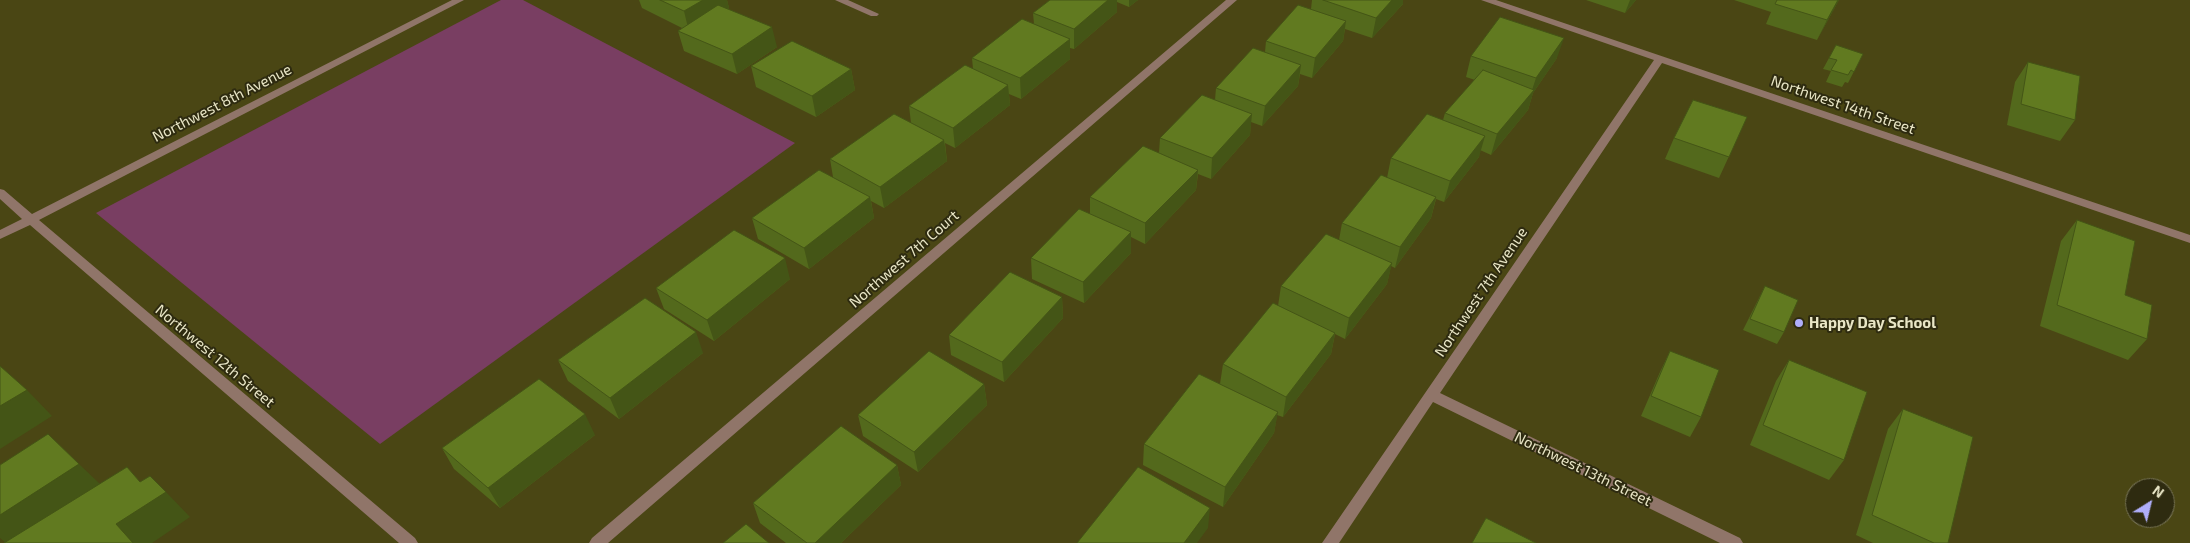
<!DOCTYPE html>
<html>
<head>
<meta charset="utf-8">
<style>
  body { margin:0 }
  #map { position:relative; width:2190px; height:543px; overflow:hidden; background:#4a4614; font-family:"Exo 2",sans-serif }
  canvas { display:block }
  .north { position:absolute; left:2125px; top:478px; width:50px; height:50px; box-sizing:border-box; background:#2e2b10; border:1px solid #797659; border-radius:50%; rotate:36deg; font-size:14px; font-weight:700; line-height:20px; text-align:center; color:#e9e6c6 }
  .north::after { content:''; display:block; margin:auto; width:18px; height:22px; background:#afaefa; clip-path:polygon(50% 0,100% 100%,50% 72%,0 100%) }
</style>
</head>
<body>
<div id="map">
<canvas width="2190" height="543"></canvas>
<div class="north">N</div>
</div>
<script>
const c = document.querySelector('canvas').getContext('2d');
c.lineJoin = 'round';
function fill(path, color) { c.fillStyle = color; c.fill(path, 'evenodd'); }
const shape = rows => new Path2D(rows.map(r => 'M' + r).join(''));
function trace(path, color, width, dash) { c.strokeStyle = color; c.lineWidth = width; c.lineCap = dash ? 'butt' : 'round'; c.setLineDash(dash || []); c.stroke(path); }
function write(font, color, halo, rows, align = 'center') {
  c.font = font + ' "Exo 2",sans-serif'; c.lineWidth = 4; c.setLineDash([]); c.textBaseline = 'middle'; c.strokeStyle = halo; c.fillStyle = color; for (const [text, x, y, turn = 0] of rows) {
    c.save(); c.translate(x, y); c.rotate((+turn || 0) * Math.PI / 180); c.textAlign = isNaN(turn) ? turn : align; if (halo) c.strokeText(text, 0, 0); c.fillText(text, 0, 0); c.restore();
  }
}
fill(shape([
  [501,0,523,0,795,143,380,444,96,213]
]), '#793e62');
fill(shape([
  [452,0,464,0,39,220,415,538,418,543,399,543,30,225,0,239,0,230,22,219,0,199,0,189,4,190,32,214,452,0],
  [835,0,848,0,879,14,877,16,871,16,835,0],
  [1226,0,1237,0,608,543,589,543,592,538,1226,0],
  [1481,0,1496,0,2190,235,2190,243,1662,63,1440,393,1740,538,1743,543,1720,543,1433,402,1339,543,1322,543,1654,60,1481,0]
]), '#907569');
fill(shape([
  [639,0,727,0,729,8,728,9,777,47,737,74,684,51,678,31,682,28,642,8],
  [1050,0,1138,0,1129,7,1117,2,1117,12,1074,49,1070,48,1070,59,1021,99,1009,94,1010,105,955,148,945,143,947,161,884,208,871,201,874,218,809,269,758,239,752,218,833,177,830,159,911,123,909,106,973,69,972,58,1034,24,1033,13],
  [1312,0,1403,0,1403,4,1372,38,1345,29,1343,41,1312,78,1300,74,1298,86,1262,126,1251,122,1250,135,1211,179,1198,174,1196,190,1145,244,1131,237,1131,253,1084,303,1032,279,1031,258,1090,214,1090,197,1159,153,1160,138,1215,100,1216,88,1265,52,1266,41,1311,9],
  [1586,0,1636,0,1625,13],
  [1734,0,1839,0,1817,40,1766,24,1771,12],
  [1863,54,1848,83,1845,82,1842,87,1826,82,1831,71,1823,69,1829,58],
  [1471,56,1557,58,1533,93,1528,110,1491,155,1480,150,1479,157,1444,202,1436,199,1431,218,1395,268,1391,266,1387,284,1345,339,1335,334,1331,354,1283,417,1277,415,1274,433,1223,507,1143,465,1144,444,1220,384,1223,364,1278,306,1281,286,1339,240,1342,223,1387,178,1391,158,1443,120,1445,113,1475,80,1466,77],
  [2028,62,2075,120,2060,141,2007,125,2015,82],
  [751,66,851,69,855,90,816,117,756,87],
  [1747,117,1719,178,1665,159,1674,138],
  [2077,220,2125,295,2147,339,2128,360,2040,326,2061,241],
  [790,279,714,341,664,309,656,288],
  [1765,286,1784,332,1777,344,1743,330],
  [1062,297,1063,318,1004,382,951,355,949,335],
  [1670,351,1701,417,1690,437,1641,416,1660,372],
  [703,353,619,419,568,381,558,360],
  [1789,360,1844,460,1829,480,1750,445,1776,381],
  [984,384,987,405,918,472,863,436,858,415],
  [1903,409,1948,543,1873,543,1856,535,1888,429],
  [595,435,500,508,454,469,442,448],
  [897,465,901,485,841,543,786,543,760,523,753,503]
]), '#53691c');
fill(shape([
  [703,0,727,0,729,8,689,32,684,11],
  [1108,0,1117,0,1117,12,1074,49,1074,29],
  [1129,0,1138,0,1129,7],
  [1392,0,1403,0,1403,4,1372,38,1376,18],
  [1630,0,1636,0,1625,13],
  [1838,0,1839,0,1817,40,1827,20],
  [1346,21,1343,41,1312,78,1315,58],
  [772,27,777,47,737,74,732,54],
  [1564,38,1557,58,1533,93,1528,110,1491,155,1497,134,1531,93,1536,78],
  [1070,39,1070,59,1021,99,1020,78],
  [1301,65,1298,86,1262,126,1265,106],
  [851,69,855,90,816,117,812,96],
  [1008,85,1010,105,955,148,953,128],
  [1252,114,1250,135,1211,179,1212,158],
  [1485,136,1479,157,1444,202,1450,181],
  [944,140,947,161,884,208,880,187],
  [1198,170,1196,190,1145,244,1145,223],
  [870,197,874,218,809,269,804,248],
  [1436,197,1431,218,1395,268,1400,247],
  [1131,232,1131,253,1084,303,1083,282],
  [785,258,790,279,714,341,707,320],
  [1392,263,1387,284,1345,339,1349,318],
  [1062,297,1063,318,1004,382,1002,362],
  [696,332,703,353,619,419,610,398],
  [1335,333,1331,354,1283,417,1286,397],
  [984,384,987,405,918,472,914,452],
  [27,390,52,416,0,449,0,406],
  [1278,412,1274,433,1223,507,1225,487],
  [585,414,595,435,500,508,488,488],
  [79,464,100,484,6,543,0,538,0,515],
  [897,465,901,485,841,543,815,543],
  [166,492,190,517,152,543,133,543,116,524],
  [1210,508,1208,528,1197,543,1184,543]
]), '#445516');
const building = shape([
  [660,0,703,0,684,11,660,0],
  [1050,0,1108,0,1074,29,1033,13,1050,0],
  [1323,0,1392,0,1376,18,1323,0],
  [1777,0,1838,0,1827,20,1775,4,1777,0],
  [718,5,772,27,732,54,678,31,718,5],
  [1298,5,1346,21,1315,58,1266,41,1298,5],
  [1500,17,1564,38,1536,78,1471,56,1500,17],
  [1022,19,1070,39,1020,78,972,58,1022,19],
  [792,41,851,69,812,96,751,66,792,41],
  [1836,45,1863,54,1854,72,1851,70,1848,75,1831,70,1837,60,1829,58,1836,45],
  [1253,48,1301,65,1265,106,1216,88,1253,48],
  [2028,62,2080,76,2075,120,2021,104,2028,62],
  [965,65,1008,85,953,128,909,106,965,65],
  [1483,70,1534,90,1497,134,1445,113,1483,70],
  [1202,95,1252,114,1212,158,1160,138,1202,95],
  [1693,100,1747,117,1729,157,1674,138,1693,100],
  [894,114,944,140,880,187,830,159,894,114],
  [1427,114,1485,136,1450,181,1391,158,1427,114],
  [1143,146,1198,170,1145,223,1090,197,1143,146],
  [819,170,870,197,804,248,752,218,819,170],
  [1381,175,1436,197,1400,247,1342,223,1381,175],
  [1079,209,1131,232,1083,282,1031,258,1079,209],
  [2077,220,2135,241,2125,295,2152,305,2147,339,2057,305,2077,220],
  [734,230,785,258,707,320,656,288,734,230],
  [1326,234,1392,263,1349,318,1281,286,1326,234],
  [1010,272,1062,297,1002,362,949,335,1010,272],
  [1765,286,1798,300,1784,332,1750,319,1765,286],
  [645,298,696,332,610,398,558,360,645,298],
  [1273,303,1335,333,1286,397,1223,364,1273,303],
  [929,351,984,384,914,452,858,415,929,351],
  [1670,351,1719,370,1701,417,1651,396,1670,351],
  [1789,360,1867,392,1844,460,1763,425,1789,360],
  [0,366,27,390,0,406,0,366],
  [1199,374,1278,412,1225,487,1144,444,1199,374],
  [539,379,585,414,488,488,442,448,539,379],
  [1903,409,1973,437,1948,543,1934,543,1872,515,1903,409],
  [841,426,897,465,815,543,807,543,753,503,841,426],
  [48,434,79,464,0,515,0,465,48,434],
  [127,467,140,482,150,476,166,492,116,524,133,543,4,543,127,467],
  [1138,467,1210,508,1184,543,1077,543,1138,467],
  [1486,518,1536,543,1472,543,1486,518],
  [746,524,769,543,723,543,746,524]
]);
fill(building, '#617a20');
trace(building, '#445516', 1);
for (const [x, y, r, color] of [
  [1799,323,5,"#afaefa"]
]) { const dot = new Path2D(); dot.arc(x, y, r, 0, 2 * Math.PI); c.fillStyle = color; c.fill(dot); trace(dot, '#2e2b10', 2); }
write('15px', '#e9e6c6', '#2e2b10', [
  ["Northwest 8th Avenue",222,103,-27],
  ["Northwest 14th Street",1843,105,19],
  ["Northwest 7th Court",904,259,-41],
  ["Northwest 7th Avenue",1481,292,-56],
  ["Northwest 12th Street",215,356,40],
  ["Northwest 13th Street",1583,469,26]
]);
write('bold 15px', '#e9e6c6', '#2e2b10', [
  ["Happy Day School",1809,323]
], 'left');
</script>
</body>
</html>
